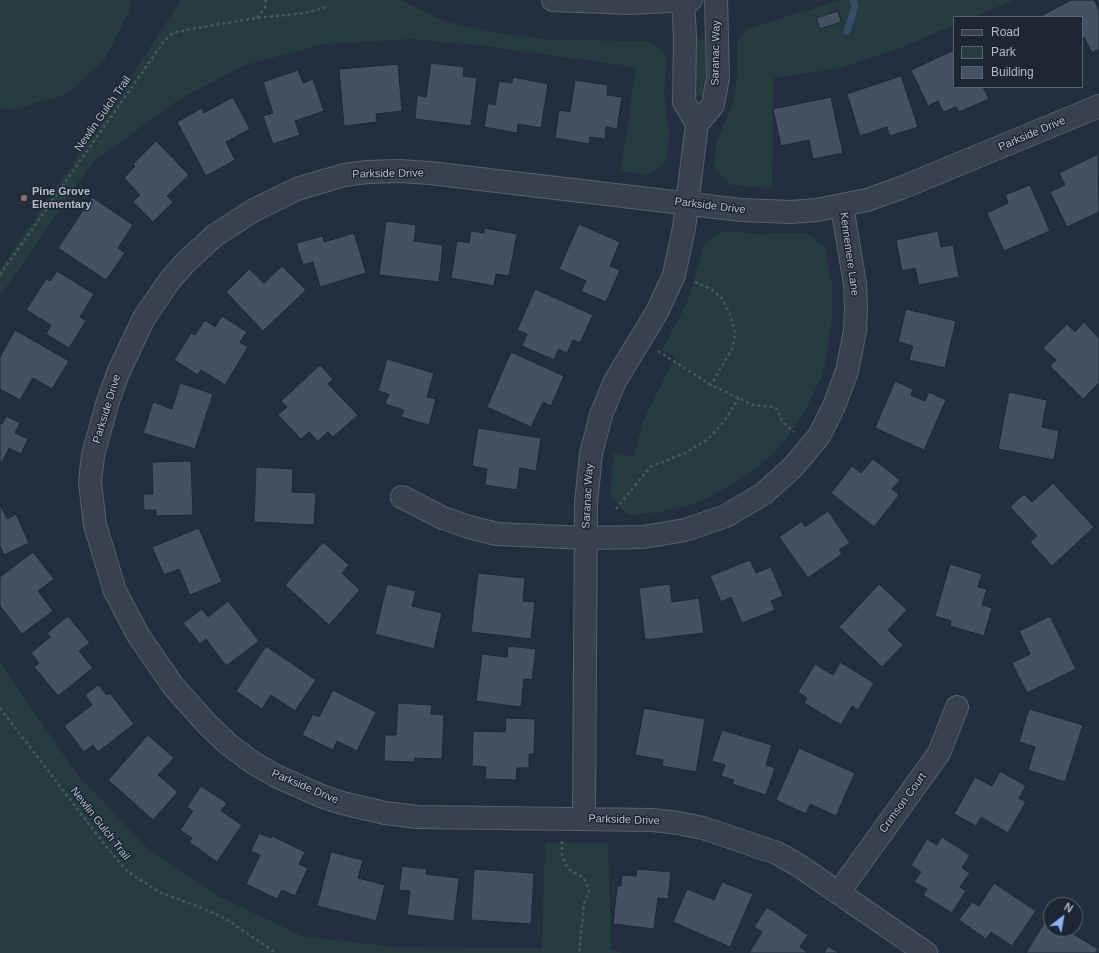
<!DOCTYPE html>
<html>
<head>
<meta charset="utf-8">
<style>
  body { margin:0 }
  #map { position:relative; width:1099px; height:953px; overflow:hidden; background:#242f3e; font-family:Arial,sans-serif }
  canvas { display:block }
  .legend { position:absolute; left:953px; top:16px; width:130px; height:72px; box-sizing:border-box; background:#1d2633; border:1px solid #59626f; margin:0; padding:5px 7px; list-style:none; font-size:12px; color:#b4bcc9 }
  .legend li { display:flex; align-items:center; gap:8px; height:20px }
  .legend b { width:20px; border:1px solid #59626f }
  .north { position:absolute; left:1043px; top:897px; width:40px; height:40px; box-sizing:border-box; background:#1d2633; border:1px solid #59626f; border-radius:50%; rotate:31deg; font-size:11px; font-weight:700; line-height:16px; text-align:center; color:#b4bcc9 }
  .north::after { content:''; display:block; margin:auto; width:14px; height:18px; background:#8ab4f8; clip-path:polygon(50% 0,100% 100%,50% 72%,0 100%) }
</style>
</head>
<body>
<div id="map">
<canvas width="1099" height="953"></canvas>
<ul class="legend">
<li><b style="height:5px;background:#38414e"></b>Road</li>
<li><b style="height:11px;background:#263c3f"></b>Park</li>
<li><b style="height:11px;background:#455162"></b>Building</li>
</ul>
<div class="north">N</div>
</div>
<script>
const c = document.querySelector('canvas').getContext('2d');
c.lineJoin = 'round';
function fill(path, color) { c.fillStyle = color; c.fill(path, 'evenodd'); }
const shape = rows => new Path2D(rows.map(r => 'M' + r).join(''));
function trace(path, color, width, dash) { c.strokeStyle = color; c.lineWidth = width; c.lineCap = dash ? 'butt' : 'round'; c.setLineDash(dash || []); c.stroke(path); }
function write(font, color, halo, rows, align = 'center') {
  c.font = font + ' Arial,sans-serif'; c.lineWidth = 3; c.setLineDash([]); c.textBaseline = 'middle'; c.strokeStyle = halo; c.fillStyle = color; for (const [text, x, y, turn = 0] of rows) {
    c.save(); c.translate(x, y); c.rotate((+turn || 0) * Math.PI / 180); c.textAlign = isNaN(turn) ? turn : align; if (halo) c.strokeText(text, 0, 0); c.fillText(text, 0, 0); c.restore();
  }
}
fill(shape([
  [0,0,132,0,128,14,105,59,67,94,12,110,0,109],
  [181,0,401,0,444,21,490,32,552,40,647,41,656,45,667,57,664,95,670,134,667,160,649,175,621,171,636,67,484,46,413,39,323,44,243,66,178,100,92,163,0,296,0,269,98,127],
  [841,0,1014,0,974,17,954,17,954,25,900,48,836,69,774,78,772,188,731,185,714,167,716,144,733,103,737,75,737,41,747,29],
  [698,37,705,42,706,64,704,95,698,98,694,94,696,58,695,42],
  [723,231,758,234,807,233,825,247,832,285,832,321,827,356,822,375,805,411,787,437,772,455,743,478,706,499,684,507,659,512,628,515,611,497,610,491,614,453,633,457,644,419,675,357,662,350,687,303,704,245],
  [0,662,76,773,146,847,220,897,302,936,393,947,542,948,545,843,608,843,611,949,623,953,0,953]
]), '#263c3f');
trace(shape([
  [847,31,855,6,853,0]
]), '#394c67', 7);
const building = shape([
  [1071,0,1094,0,1099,10,1099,49,1092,53,1084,37,1082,38,1082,17,1045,17,1043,15,1071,0],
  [838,11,841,22,820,29,816,18,838,11],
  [954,50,954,87,983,87,989,99,959,112,956,107,943,112,938,101,928,106,911,70,954,50],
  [431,63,464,67,463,76,477,78,471,126,415,119,417,95,426,97,431,63],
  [398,64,402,111,376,114,377,122,344,126,339,69,398,64],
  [298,70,303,83,313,79,324,111,295,121,300,135,273,144,263,116,273,113,263,82,298,70],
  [901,76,918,127,890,136,887,127,860,136,847,94,901,76],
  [513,77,548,84,541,128,518,124,517,133,484,127,488,103,495,105,499,81,512,83,513,77],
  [575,80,608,85,607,95,622,97,617,129,606,127,605,139,590,137,589,144,555,138,559,110,570,112,575,80],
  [233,97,250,129,226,142,235,160,206,176,177,122,202,108,204,113,233,97],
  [831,97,843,153,813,159,809,140,781,146,773,109,831,97],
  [156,141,189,175,167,196,173,202,153,222,133,202,140,195,124,178,135,166,133,164,156,141],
  [1098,154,1099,212,1067,227,1050,192,1065,185,1059,173,1098,154],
  [1030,185,1050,231,1004,251,987,213,1008,203,1005,195,1030,185],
  [92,197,133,225,118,248,125,253,106,280,58,248,92,197],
  [386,221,416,225,414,241,443,245,439,282,379,275,386,221],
  [579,224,620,242,610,266,620,270,606,302,581,291,586,281,559,269,579,224],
  [484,228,517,234,509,276,496,274,494,286,451,278,457,241,469,243,471,231,484,233,484,228],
  [938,231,941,247,953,245,959,277,919,285,915,268,902,271,896,240,938,231],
  [354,233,366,273,320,287,313,262,303,265,296,243,323,236,324,242,354,233],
  [282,266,306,290,263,331,226,292,249,269,264,283,282,266],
  [57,271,94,294,80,317,86,321,69,348,46,334,51,325,26,310,46,279,50,281,57,271],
  [535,289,593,315,580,343,573,340,567,353,559,349,554,360,522,346,527,334,517,330,535,289],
  [906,309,956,321,945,368,909,360,913,346,898,342,906,309],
  [222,316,247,332,240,342,248,347,225,385,201,370,198,375,174,360,191,333,195,335,205,320,215,327,222,316],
  [1084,322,1099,338,1099,383,1083,399,1050,366,1056,360,1043,348,1067,324,1075,332,1084,322],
  [15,330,69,361,52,389,33,378,20,400,0,389,0,357,15,330],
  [511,352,564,376,551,406,543,402,531,427,487,407,511,352],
  [387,359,434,373,427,397,436,399,429,425,401,417,404,410,385,404,389,394,378,391,387,359],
  [320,365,333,379,328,384,358,415,333,437,328,432,318,441,309,432,301,439,278,415,287,407,281,401,320,365],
  [895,381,913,389,911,395,925,401,929,392,946,400,924,450,875,428,895,381],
  [180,383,213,394,195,449,143,433,153,402,172,409,180,383],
  [1009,392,1047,400,1042,427,1059,431,1054,460,998,449,1009,392],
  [6,416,20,423,15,433,28,439,21,454,9,448,2,462,0,461,0,423,2,424,6,416],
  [478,428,541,438,536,471,520,468,517,490,485,485,487,469,472,466,478,428],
  [873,459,900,480,892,489,899,495,874,527,831,493,852,466,861,473,873,459],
  [191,461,193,515,156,516,156,510,144,510,143,494,153,494,152,462,191,461],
  [256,467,293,469,292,492,316,493,314,525,254,522,256,467],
  [1053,483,1094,527,1052,566,1030,542,1037,536,1010,507,1024,494,1032,502,1053,483],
  [0,504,7,519,16,514,29,543,4,555,0,546,0,504],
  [828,511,850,543,839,550,842,554,808,578,779,537,802,521,805,527,828,511],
  [199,528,222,582,190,595,179,569,164,575,152,547,199,528],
  [323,542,349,565,342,573,360,590,329,625,285,585,323,542],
  [33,552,54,579,38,591,53,611,22,634,0,606,0,577,33,552],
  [750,560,756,573,771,567,783,596,771,601,775,610,742,623,731,597,721,602,710,576,750,560],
  [950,564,982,574,978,587,987,589,982,605,992,608,984,636,950,626,951,621,935,616,950,564],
  [478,573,525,578,523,601,535,602,531,639,471,632,478,573],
  [387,584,416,591,412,606,442,613,434,649,375,634,387,584],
  [670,584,672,602,699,598,704,633,645,640,639,588,670,584],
  [879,584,907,610,888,630,903,645,882,667,839,627,879,584],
  [228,601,259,641,226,666,206,639,200,644,183,623,202,609,208,617,228,601],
  [68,616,90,643,79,651,93,668,58,696,34,667,39,663,31,653,50,637,47,633,68,616],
  [1050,616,1076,669,1027,693,1012,663,1030,654,1019,631,1050,616],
  [266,646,316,680,295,711,271,695,262,709,236,691,266,646],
  [508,646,536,649,532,680,524,679,521,707,476,701,482,654,507,657,508,646],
  [840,662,874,683,858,710,852,706,841,725,804,703,807,698,798,692,815,664,833,675,840,662],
  [98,685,107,695,110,693,134,724,98,752,93,745,84,752,64,726,92,705,85,695,98,685],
  [333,690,376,712,357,751,337,741,333,750,302,735,313,714,319,717,333,690],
  [398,703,432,705,431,714,444,715,442,759,415,758,415,762,384,761,385,735,396,735,398,703],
  [644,708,705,719,696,772,662,766,663,760,635,755,644,708],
  [1029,709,1083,725,1065,782,1028,770,1035,747,1019,742,1029,709],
  [506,718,535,719,534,754,529,754,529,768,517,768,516,780,485,779,486,767,472,766,473,731,505,732,506,718],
  [722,730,772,745,766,765,775,768,766,795,732,784,734,780,721,776,725,765,712,761,722,730],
  [148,735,174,758,158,775,178,792,153,820,108,780,148,735],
  [799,748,855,773,836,816,810,804,806,814,776,800,799,748],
  [1000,771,1026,786,1019,798,1026,802,1008,833,981,817,976,826,954,814,975,777,992,786,1000,771],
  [201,786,227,803,221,811,242,825,217,862,189,842,192,838,180,830,193,811,187,807,201,786],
  [259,833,271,838,272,836,305,852,299,864,308,868,295,896,282,890,277,899,246,884,260,855,251,851,259,833],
  [942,837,970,855,962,868,970,873,960,887,966,891,952,913,923,895,927,889,914,882,921,872,911,865,927,839,937,845,942,837],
  [331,852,363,860,358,878,385,885,376,921,317,906,331,852],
  [402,866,427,869,426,874,459,878,454,921,407,915,410,891,399,890,402,866],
  [474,869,534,873,531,924,471,920,474,869],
  [637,869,671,872,668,899,658,898,654,929,613,924,617,886,621,886,622,875,636,876,637,869],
  [722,882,753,894,730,947,673,922,687,889,714,900,722,882],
  [994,883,1036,911,1012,946,991,932,986,939,959,920,972,902,979,906,994,883],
  [767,907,808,935,800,947,808,953,749,953,762,932,754,927,767,907],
  [1047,918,1051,921,1051,929,1065,929,1098,949,1096,953,1026,953,1047,918],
  [828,946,839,953,824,953,828,946]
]);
fill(building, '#455162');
trace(building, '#1f2835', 1);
const minor = shape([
  [683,1,685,36,684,102,697,124],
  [402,497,443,518,469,527,497,534,586,538,644,537,685,530,726,516,763,494,793,467,819,436,834,406,847,371,855,331,856,308,855,284,842,206],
  [584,819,586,503,591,454,601,415,615,381,657,312,674,275,684,228,697,124,713,105,718,77,716,0],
  [839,892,939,753,957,707],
  [926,953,798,865,777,853,703,828,678,823,653,820,418,817,385,813,342,803,321,796,276,776,252,762,228,744,207,724,174,687,138,635,115,591,95,525,90,482,93,455,108,401,118,373,144,318,170,280,185,263,214,236,254,210,297,189,344,175,367,172,399,171,430,173,741,210,791,212,817,210,867,200,901,188,1099,106]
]);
const tertiary = shape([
  [553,0,630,3,691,0]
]);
trace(minor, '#565f6c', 24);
trace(tertiary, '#565f6c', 24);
trace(shape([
  [257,18,265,7,266,0],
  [0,275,165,40,173,33,191,29,257,18,305,13,327,7],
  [695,282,711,289,722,298,730,314,735,332,733,347,711,385],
  [658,351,711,385,753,405,774,407,777,409,782,421,794,432],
  [616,509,650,467,685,453,708,439,722,424,739,398],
  [0,708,108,849,127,871,159,892,202,908,226,919,276,953],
  [562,841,562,855,565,864,570,870,584,878,589,891,584,904,579,953]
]), '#44595c', 2.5, [3, 3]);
trace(minor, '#38414e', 22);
trace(tertiary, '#38414e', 22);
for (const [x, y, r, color] of [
  [24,198,4,"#8d6e63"]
]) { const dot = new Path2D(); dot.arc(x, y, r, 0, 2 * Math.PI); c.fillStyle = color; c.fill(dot); trace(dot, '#1d2633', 1.5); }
write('11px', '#b4bcc9', '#1d2633', [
  ["Saranac Way",716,53,-89],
  ["Newlin Gulch Trail",103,114,-55],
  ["Parkside Drive",1032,134,-23],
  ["Parkside Drive",388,174,-1],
  ["Parkside Drive",710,206,7],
  ["Kennemere Lane",849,254,82],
  ["Parkside Drive",107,409,-73],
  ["Saranac Way",588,496,-87],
  ["Parkside Drive",305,787,23],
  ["Crimson Court",903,803,-54],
  ["Parkside Drive",624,820,2],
  ["Newlin Gulch Trail",100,824,52]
]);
write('bold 11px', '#b4bcc9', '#1d2633', [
  ["Pine Grove",32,192],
  ["Elementary",32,205]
], 'left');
</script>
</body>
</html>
